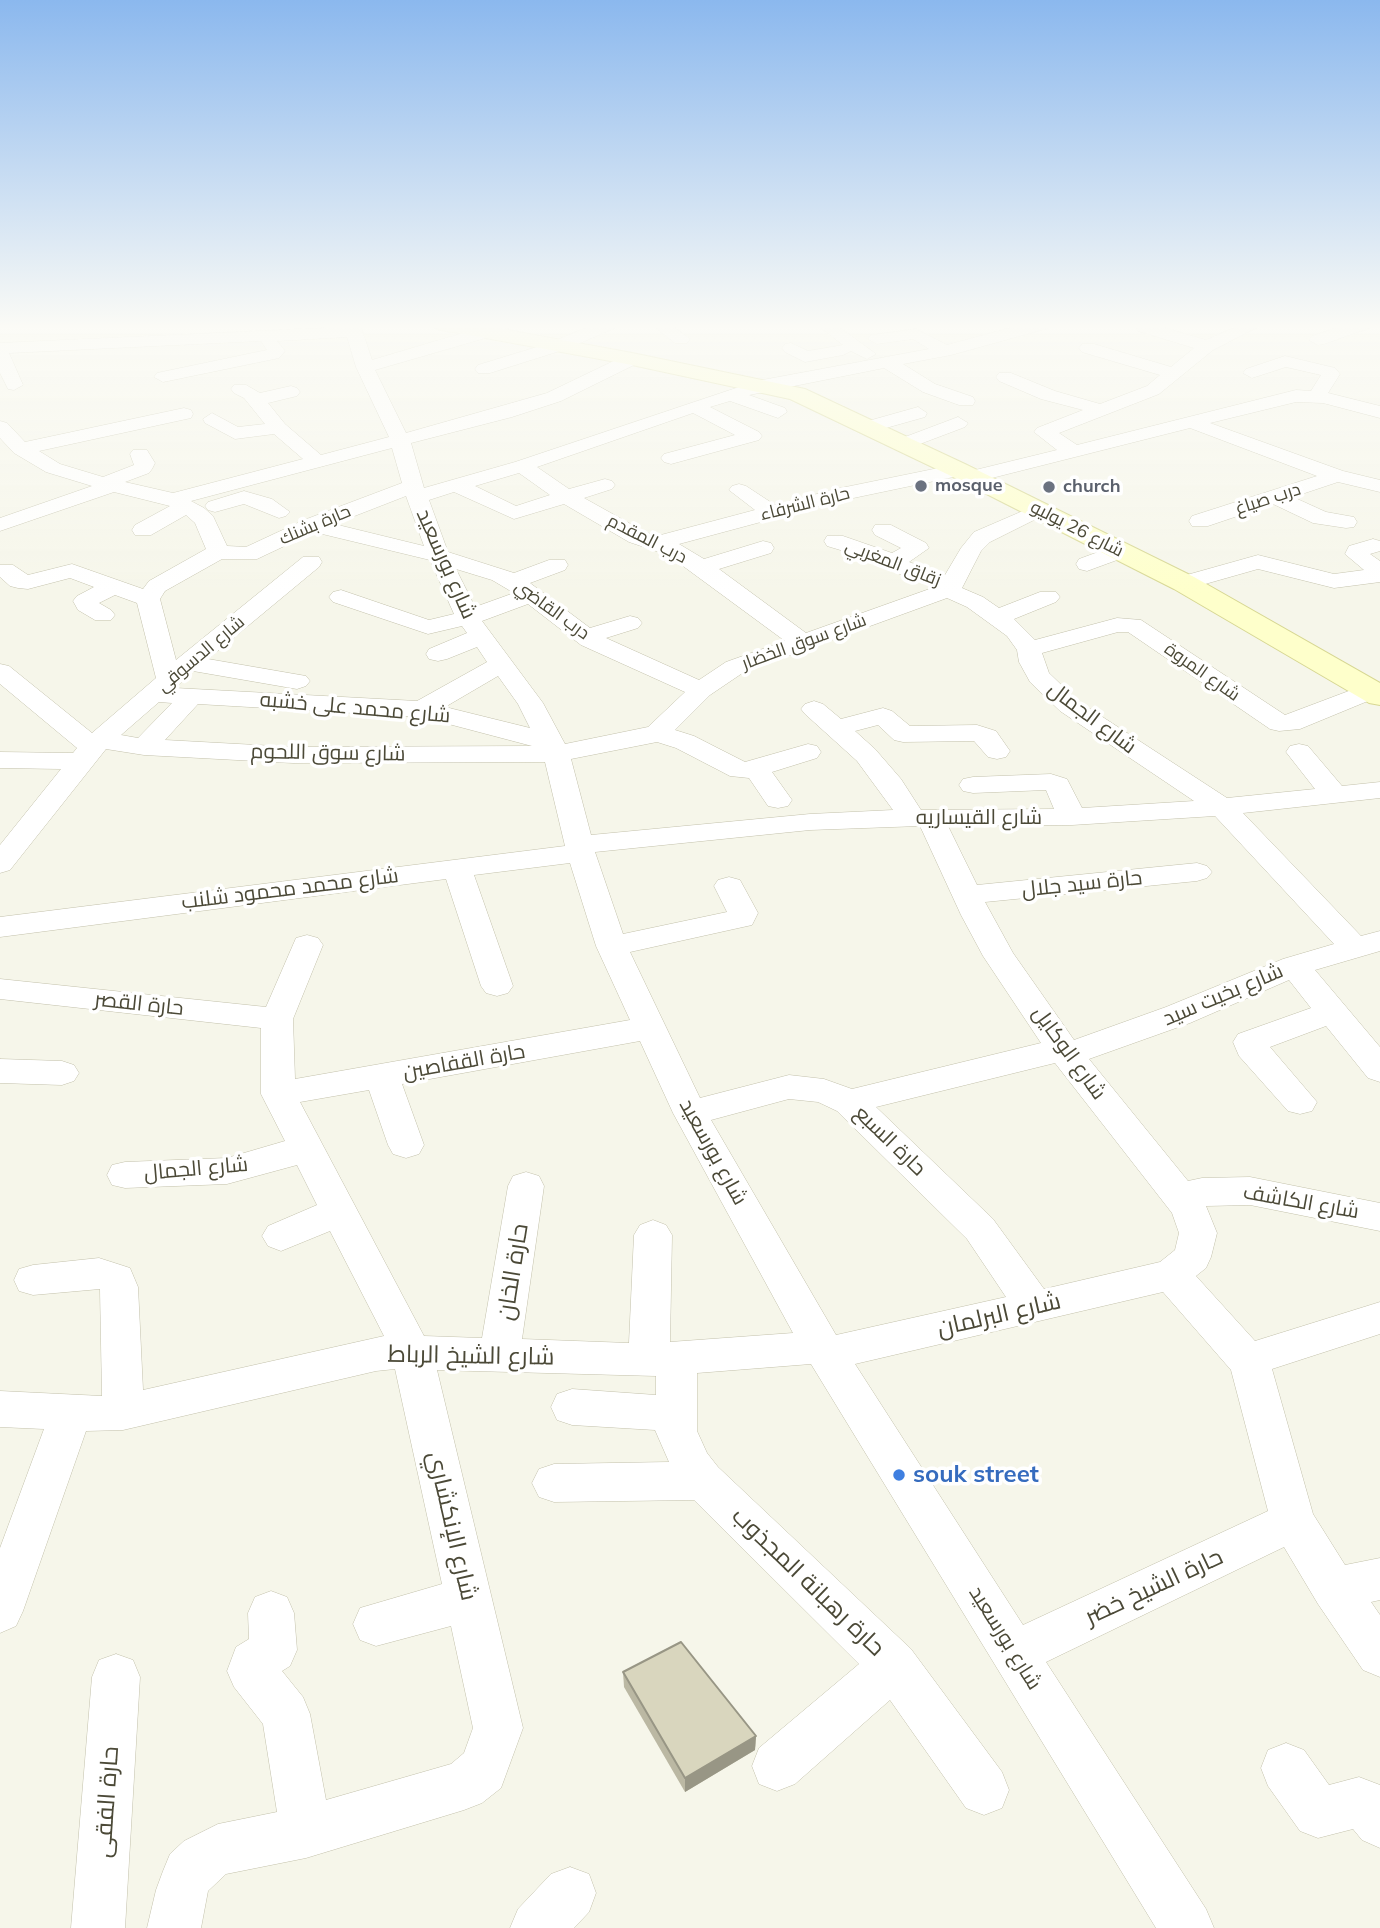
<!DOCTYPE html>
<html>
<head>
<meta charset="utf-8">
<style>
  body { margin:0 }
  canvas { display:block; background:#f6f6ea }
</style>
</head>
<body>
<canvas width="1380" height="1928"></canvas>
<script>
const c = document.querySelector('canvas').getContext('2d');
c.lineJoin = 'round';
const shape = rows => new Path2D(rows.map(r => 'M' + r).join(''));
function trace(path, color, width, dash) { c.strokeStyle = color; c.lineWidth = width; c.lineCap = dash ? 'butt' : 'round'; c.setLineDash(dash || []); c.stroke(path); }
function fill(path, color) { c.fillStyle = color; c.fill(path, 'evenodd'); }
function write(font, color, halo, rows, align = 'center') {
  c.font = font + ' Mulish,Cairo,sans-serif'; c.lineWidth = 7; c.setLineDash([]); c.textBaseline = 'middle'; c.strokeStyle = halo; c.fillStyle = color; for (const [text, x, y, turn = 0] of rows) {
    c.save(); c.translate(x, y); c.rotate((+turn || 0) * Math.PI / 180); c.textAlign = isNaN(turn) ? turn : align; if (halo) c.strokeText(text, 0, 0); c.fillText(text, 0, 0); c.restore();
  }
}
const street = shape([
  [344,324,360,324,372,360,493,324,515,324,496,335,375,370,406,433,547,393,626,355,638,355,641,359,638,363,561,401,512,417,411,443,424,488,515,462,757,381,929,349,913,339,877,344,868,339,871,335,916,329,947,345,1024,324,1051,324,1049,328,951,355,903,364,935,384,973,397,975,401,973,405,959,405,923,392,884,368,749,395,785,408,787,412,778,418,730,401,710,407,759,432,762,436,759,440,671,464,664,462,661,458,664,454,735,435,693,413,537,467,569,489,605,479,612,481,615,485,612,489,584,498,645,532,657,536,755,510,729,490,732,486,739,484,746,486,775,505,836,489,958,464,965,466,967,472,1057,450,1034,432,1037,428,1083,410,1041,399,999,381,996,377,999,373,1011,373,1055,391,1100,404,1147,386,1160,375,1082,352,1079,348,1082,344,1094,344,1171,367,1194,348,1138,331,1136,327,1138,324,1152,324,1206,340,1242,324,1264,324,1213,350,1159,394,1059,433,1077,445,1296,390,1311,391,1321,375,1286,367,1252,378,1243,373,1246,369,1285,356,1335,368,1340,374,1328,393,1380,406,1380,418,1323,403,1296,402,1210,423,1343,471,1380,480,1380,492,1338,482,1293,497,1326,512,1354,517,1357,522,1354,527,1346,528,1313,523,1273,504,1208,526,1192,526,1189,521,1192,516,1317,476,1190,428,972,483,965,481,963,475,839,501,679,544,704,559,763,541,771,543,774,548,771,553,719,569,806,633,935,587,892,571,867,558,827,546,824,541,827,536,843,536,892,553,901,548,875,535,872,530,875,525,891,525,926,543,929,548,909,562,945,575,961,548,974,532,1039,504,1046,506,1050,510,1046,514,990,542,981,551,962,588,983,597,999,608,1040,592,1056,592,1060,597,1056,602,1014,619,1035,640,1117,618,1141,620,1285,715,1362,686,1371,683,1380,686,1380,696,1300,729,1279,731,1270,729,1128,632,1118,632,1042,653,1049,673,1078,701,1227,798,1315,789,1286,752,1290,746,1299,744,1308,746,1342,786,1380,782,1380,798,1243,813,1361,936,1380,931,1380,951,1315,970,1380,1047,1380,1082,1368,1078,1326,1026,1270,1047,1317,1102,1312,1111,1300,1114,1288,1111,1239,1056,1233,1042,1238,1034,1311,1008,1289,980,1190,1023,1089,1059,1188,1181,1202,1178,1250,1177,1380,1203,1380,1231,1250,1205,1206,1206,1217,1233,1211,1257,1206,1268,1196,1276,1255,1341,1380,1302,1380,1334,1272,1369,1313,1514,1345,1565,1380,1558,1380,1600,1371,1602,1380,1615,1380,1677,1363,1670,1318,1604,1284,1547,1046,1662,1206,1909,1214,1928,1156,1928,811,1364,697,1373,697,1431,707,1453,718,1467,911,1649,1002,1772,1009,1790,1002,1808,984,1815,966,1808,890,1700,795,1784,777,1791,759,1784,752,1766,759,1748,859,1664,694,1500,554,1502,539,1497,532,1483,539,1469,554,1464,669,1462,655,1430,572,1425,557,1420,551,1407,557,1394,572,1389,656,1395,656,1376,437,1370,523,1728,501,1788,482,1803,464,1810,306,1858,226,1874,208,1891,201,1928,147,1928,156,1890,163,1871,170,1854,184,1841,218,1824,277,1812,263,1724,234,1687,227,1671,236,1647,249,1639,248,1613,255,1597,271,1591,287,1597,294,1613,297,1650,290,1666,282,1671,303,1697,310,1714,326,1800,451,1764,464,1753,473,1728,451,1626,376,1646,360,1640,353,1624,360,1608,442,1584,395,1369,376,1371,123,1430,86,1431,23,1611,16,1626,0,1633,0,1548,44,1429,0,1427,0,1391,102,1396,100,1289,33,1295,19,1291,14,1280,19,1269,33,1265,99,1258,130,1268,138,1287,143,1390,384,1336,330,1231,281,1251,268,1246,262,1236,268,1226,317,1205,297,1165,227,1184,125,1188,112,1185,107,1175,112,1165,125,1162,227,1158,285,1141,261,1094,261,1028,0,999,0,979,266,1007,296,938,307,935,318,938,323,945,293,1019,295,1079,630,1020,596,946,570,863,474,875,513,986,508,993,497,996,486,993,481,986,446,879,0,937,0,917,565,846,545,762,293,763,144,755,106,749,10,870,0,873,0,845,61,769,0,768,0,752,73,753,77,748,0,684,0,664,9,666,92,733,156,678,137,603,115,595,99,603,111,610,115,615,111,620,95,620,78,610,73,601,77,596,94,587,70,578,28,589,18,588,10,586,0,577,0,565,13,565,28,575,72,564,143,589,149,581,206,549,195,523,186,515,151,535,135,535,132,530,135,525,170,506,114,492,0,531,0,518,92,486,46,472,14,453,0,438,0,421,7,423,25,442,184,408,191,410,193,414,191,418,39,451,60,464,103,477,134,465,130,454,133,450,147,450,155,463,152,469,149,473,125,482,173,493,303,459,274,434,235,439,205,423,203,419,212,413,238,427,265,424,244,398,234,393,231,389,234,385,246,385,260,393,291,386,297,388,300,392,297,396,268,403,285,424,321,455,389,437,356,367,347,337,277,341,285,351,279,358,163,382,154,377,157,373,267,350,261,341,9,353,23,385,14,390,8,389,0,373,0,343,345,327,344,324],
  [392,448,402,483,304,520,246,547,227,546,213,516,204,508,191,501,392,448],
  [519,473,550,495,516,506,475,486,519,473],
  [454,492,514,519,564,504,629,542,668,555,785,641,726,662,699,680,606,638,638,628,642,623,638,618,630,616,590,628,530,583,565,570,568,565,565,560,549,560,514,573,448,552,429,500,454,492],
  [406,496,424,546,334,524,406,496],
  [314,532,430,560,454,614,429,620,341,590,333,592,329,597,333,602,428,634,462,626,467,633,429,649,426,654,429,659,438,661,447,659,477,647,487,662,417,701,175,688,193,671,297,689,306,686,310,681,306,676,208,659,319,567,322,562,319,557,303,557,176,660,160,599,165,591,222,559,257,559,314,532],
  [456,569,492,580,514,593,475,607,456,569],
  [947,598,967,607,1007,636,1017,650,1019,662,1030,682,1060,711,1194,801,1082,808,1067,779,1051,774,973,777,963,779,959,785,963,791,973,793,1046,790,1054,809,921,810,901,779,875,749,855,731,878,725,894,740,903,742,974,741,988,757,997,759,1006,757,1010,751,996,731,977,725,910,726,892,711,883,708,841,719,823,704,814,701,805,704,801,709,805,714,857,761,893,810,810,814,591,835,571,759,657,742,676,748,730,776,749,778,768,806,778,808,788,806,792,800,772,772,817,758,821,752,817,746,808,744,745,762,694,736,675,730,710,695,744,672,947,598],
  [528,604,581,645,685,692,648,727,565,744,543,703,482,621,528,604],
  [498,676,518,704,530,728,445,707,498,676],
  [159,702,172,703,138,738,121,735,159,702],
  [198,704,422,717,532,746,293,747,165,740,198,704],
  [1215,816,1334,944,1283,959,1166,1007,1074,1040,1013,953,985,902,1197,881,1207,878,1212,872,1207,866,1197,863,977,885,948,826,1072,825,1215,816],
  [920,826,961,915,983,956,1041,1043,852,1089,824,1079,789,1075,700,1098,630,952,752,925,758,913,740,880,729,877,718,880,714,886,727,912,623,934,595,852,810,830,920,826],
  [640,1041,673,1113,793,1333,670,1342,672,1235,666,1225,653,1220,640,1225,634,1235,629,1343,522,1339,544,1186,539,1176,526,1172,513,1176,508,1186,482,1338,424,1336,300,1102,369,1090,388,1145,393,1154,406,1158,419,1154,424,1145,402,1084,640,1041],
  [1055,1063,1172,1213,1179,1233,1175,1250,1160,1262,1044,1289,993,1219,876,1107,1055,1063],
  [789,1099,818,1102,837,1111,967,1239,1006,1297,836,1335,711,1120,789,1099],
  [1163,1292,1231,1370,1268,1511,1023,1625,855,1364,1163,1292],
  [594,324,617,324,615,328,566,349,490,373,478,373,475,369,478,365,550,343,594,324],
  [651,324,670,324,690,339,687,343,675,343,651,324],
  [816,324,835,324,876,354,867,359,851,351,843,355,805,362,785,352,782,348,785,344,791,343,808,351,843,345,816,324],
  [1348,324,1372,324,1370,328,1324,344,1318,345,1309,340,1312,336,1348,324],
  [918,407,927,413,925,417,868,433,858,427,861,423,918,407],
  [958,417,968,423,965,427,904,450,894,444,897,440,958,417],
  [244,491,272,499,290,512,286,516,279,518,244,504,215,512,208,510,205,506,208,502,244,491],
  [1373,539,1380,541,1380,551,1370,554,1380,561,1380,582,1334,588,1258,569,1184,590,1176,588,1173,583,1176,578,1258,555,1334,574,1364,570,1345,554,1349,546,1373,539],
  [1120,544,1128,546,1131,551,1128,556,1087,571,1079,569,1076,564,1079,559,1120,544],
  [0,1059,62,1061,74,1065,79,1073,74,1081,62,1085,0,1083,0,1059],
  [116,1654,133,1660,140,1677,125,1928,71,1928,92,1677,99,1660,116,1654],
  [1286,1743,1304,1750,1329,1785,1359,1777,1380,1785,1380,1848,1362,1840,1353,1829,1318,1838,1300,1831,1268,1786,1261,1768,1268,1750,1286,1743],
  [570,1867,589,1874,596,1893,589,1912,574,1928,510,1928,518,1909,551,1874,570,1867]
]);
const secondary = shape([
  [432,324,475,324,632,353,805,389,967,465,1194,577,1380,683,1380,705,1369,703,1174,589,949,475,790,399,632,365,442,330,435,328,432,324]
]);
trace(street, '#c3c1ab', 1);
trace(secondary, '#d7d793', 2);
fill(street, '#fff');
fill(secondary, '#feffcb');
fill(shape([
  [623,1672,756,1736,755,1750,685,1792,624,1687]
]), '#bbb8a3');
fill(shape([
  [756,1736,755,1750,685,1792,685,1778]
]), '#989685');
const building = shape([
  [681,1642,756,1736,685,1778,623,1672,681,1642]
]);
fill(building, '#d9d6be');
trace(building, '#989685', 2);
const sky = c.createLinearGradient(0, 0, 0, 594);
sky.addColorStop(0, '#8bb8ee');
sky.addColorStop(0.55, '#fbfbf6');
sky.addColorStop(1, '#fbfbf600');
c.fillStyle = sky;
c.fillRect(0, 0, 1380, 594);
for (const [x, y, r, color] of [
  [921,486,7,"#6b7280"],
  [1049,487,7,"#6b7280"],
  [899,1475,7,"#3f7fe0"]
]) { const dot = new Path2D(); dot.arc(x, y, r, 0, 2 * Math.PI); c.fillStyle = color; c.fill(dot); trace(dot, '#fff', 2.5); }
write('bold 18px', '#5b616d', '#fff', [
  ["mosque",935,486],
  ["church",1063,487]
], 'left');
write('18px', '#4b4937', '#fff', [
  ["درب صياغ",1268,499,-18],
  ["حارة الشرفاء",805,504,-14],
  ["حارة بشنك",315,525,-23],
  ["شارع 26 يوليو",1077,529,27],
  ["درب المقدم",647,539,27],
  ["زقاق المغربي",893,563,21],
  ["درب القاضي",552,610,36],
  ["شارع سوق الخضار",804,642,-20],
  ["شارع الدسوقي",201,654,-40],
  ["شارع المروة",1202,672,35]
]);
write('21px', '#4b4937', '#fff', [
  ["شارع بورسعيد",446,564,66],
  ["شارع محمد على خشبه",355,708,5],
  ["شارع الجمال",1092,718,37],
  ["شارع سوق اللحوم",328,753,1],
  ["شارع القيساريه",979,818],
  ["حارة سيد جلال",1082,884,-6],
  ["شارع محمد محمود شلنب",290,889,-7],
  ["شارع بخيت سيد",1223,995,-23],
  ["حارة القصر",139,1004,6],
  ["شارع الوكايل",1069,1053,54],
  ["حارة القفاصين",464,1062,-10],
  ["حارة السبع",890,1141,44],
  ["شارع بورسعيد",713,1152,61],
  ["شارع الجمال",196,1169,-5],
  ["شارع الكاشف",1301,1202,10],
  ["شارع بورسعيد",1005,1638,58]
]);
write('24px', '#4b4937', '#fff', [
  ["حارة الخان",513,1272,-81],
  ["شارع البرلمان",999,1315,-13],
  ["شارع الشيخ الرباط",471,1356,1],
  ["شارع الإنكشاري",452,1526,77],
  ["حارة رهبانة المجذوب",808,1582,44],
  ["حارة الشيخ خضر",1154,1587,-25],
  ["حارة الفقى",107,1802,-86]
]);
write('bold 24px', '#366cbe', '#fff', [
  ["souk street",913,1475]
], 'left');
</script>
</body>
</html>
